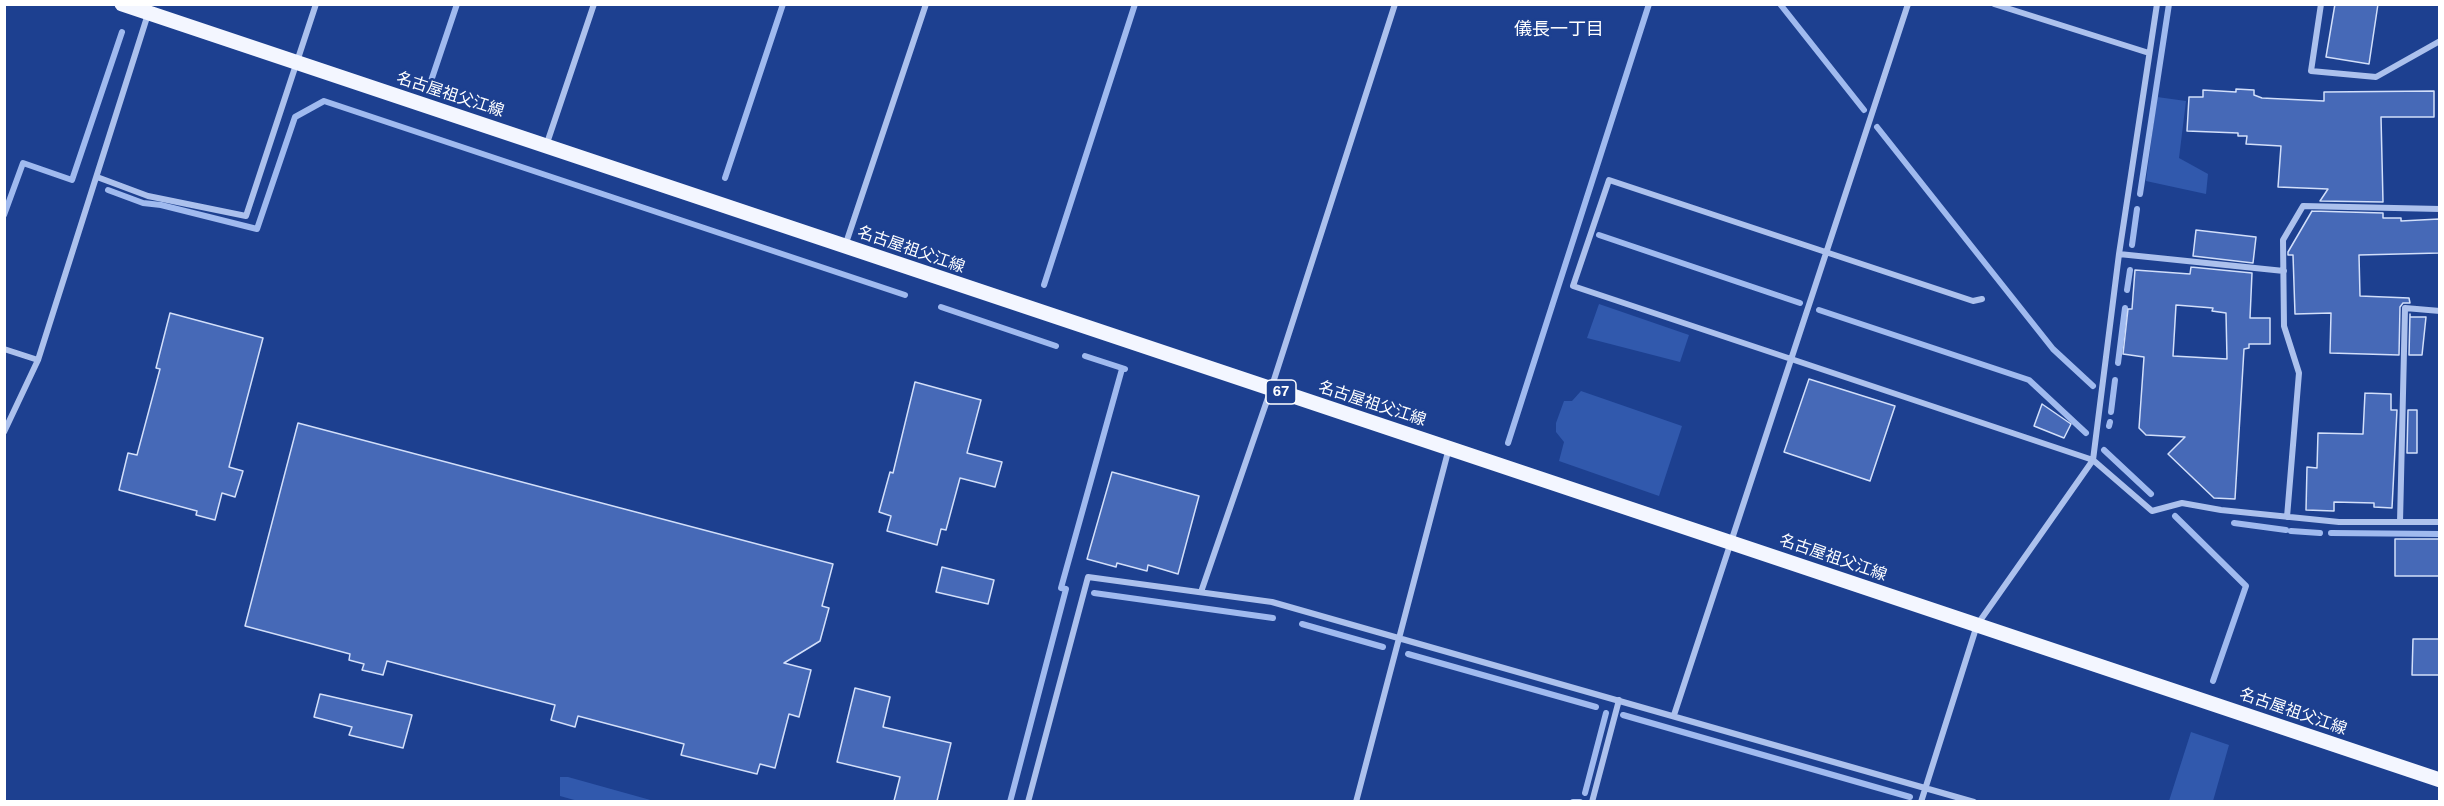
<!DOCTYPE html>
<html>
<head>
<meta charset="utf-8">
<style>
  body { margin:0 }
  #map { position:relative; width:2444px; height:806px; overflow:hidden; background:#1d4090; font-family:Helvetica,sans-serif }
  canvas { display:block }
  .frame { position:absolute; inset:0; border:6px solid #fff; pointer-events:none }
</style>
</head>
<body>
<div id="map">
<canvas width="2444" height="806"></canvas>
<div class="frame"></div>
</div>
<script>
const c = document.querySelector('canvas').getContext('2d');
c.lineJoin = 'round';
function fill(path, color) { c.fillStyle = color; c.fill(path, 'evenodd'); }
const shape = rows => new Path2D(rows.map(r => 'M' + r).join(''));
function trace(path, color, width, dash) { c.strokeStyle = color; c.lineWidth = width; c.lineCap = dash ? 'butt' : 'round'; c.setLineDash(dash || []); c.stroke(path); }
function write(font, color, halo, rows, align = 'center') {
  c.font = font + ' Helvetica,"Noto Sans JP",sans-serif'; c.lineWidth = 5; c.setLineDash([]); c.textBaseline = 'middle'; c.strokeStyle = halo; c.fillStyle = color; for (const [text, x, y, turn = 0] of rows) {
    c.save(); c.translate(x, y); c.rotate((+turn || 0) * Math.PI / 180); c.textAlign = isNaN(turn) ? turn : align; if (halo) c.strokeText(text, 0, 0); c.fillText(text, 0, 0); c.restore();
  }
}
fill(shape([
  [2157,97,2186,101,2179,158,2208,174,2206,194,2146,181],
  [1599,304,1689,335,1680,362,1587,338],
  [1581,391,1682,426,1659,496,1559,461,1564,442,1556,432,1556,423,1564,401,1572,401],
  [2191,732,2229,745,2213,801,2169,801],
  [560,777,568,777,654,801,578,801,560,796]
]), '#3159ad');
trace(shape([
  [1780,4,1864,110],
  [431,81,457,4],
  [1877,127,2053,349,2093,386],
  [725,178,783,4],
  [108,190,143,203,161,205,257,229,295,117,324,101,905,295],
  [2140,194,2169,4],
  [4,215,23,163,72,180,122,32],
  [1599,235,1800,303],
  [2132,245,2137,209],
  [1044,285,1135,4],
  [2127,290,2130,270],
  [941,307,1056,346],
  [1819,310,2029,380,2086,433],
  [1085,356,1125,369],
  [2118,363,2125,308],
  [2111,412,2115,380],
  [2109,426,2110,422],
  [1508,443,1649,4],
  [2104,450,2151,494],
  [2175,516,2246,586,2213,681],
  [2234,523,2286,530],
  [2291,531,2320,533],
  [2331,533,2440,534],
  [1094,593,1273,618],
  [1302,624,1383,647],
  [1408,654,1596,707],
  [1623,715,1910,797],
  [1585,793,1606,713],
  [1010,802,1066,589,1061,588,1122,369]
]), '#a0baef', 6);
const building = shape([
  [2335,4,2378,4,2369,64,2326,57,2335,4],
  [2236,89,2254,90,2254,95,2262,98,2324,101,2324,92,2434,91,2434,117,2381,117,2383,202,2320,201,2328,189,2278,187,2281,146,2246,144,2247,136,2238,136,2238,133,2187,131,2189,97,2203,97,2203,90,2236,92,2236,89],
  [2312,211,2383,213,2383,218,2401,218,2401,221,2439,219,2439,253,2359,255,2360,296,2409,298,2410,303,2403,303,2400,307,2399,355,2330,353,2331,313,2295,314,2293,255,2288,255,2288,252,2312,211],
  [2196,230,2256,237,2253,263,2193,256,2196,230],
  [2191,267,2252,273,2250,318,2270,318,2270,344,2249,344,2249,348,2244,349,2235,499,2214,498,2168,454,2185,437,2146,435,2139,428,2144,357,2123,354,2128,309,2132,309,2135,270,2190,274,2191,267],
  [2176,305,2213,308,2212,311,2226,313,2227,359,2173,356,2176,305],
  [170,313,263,338,229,467,243,471,235,497,222,493,215,520,196,515,197,511,119,490,128,453,137,455,160,369,156,368,170,313],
  [2410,314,2410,317,2426,317,2422,355,2409,355,2410,314],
  [1809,379,1895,406,1870,481,1784,452,1809,379],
  [915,382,981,400,967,453,1002,462,995,487,960,478,946,530,941,529,937,545,887,531,891,516,879,512,890,472,893,473,915,382],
  [2365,393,2391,394,2391,410,2397,410,2392,508,2374,507,2374,503,2334,502,2334,511,2306,510,2307,467,2317,468,2318,433,2363,434,2365,393],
  [2042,404,2071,424,2064,438,2034,426,2042,404],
  [2408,410,2417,410,2417,453,2407,453,2408,410],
  [298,423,833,564,822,606,829,608,820,641,784,663,811,670,799,717,789,714,775,768,760,764,757,774,681,755,684,744,578,716,575,727,551,720,555,705,387,661,383,675,362,670,364,664,349,660,350,654,245,626,298,423],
  [1112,472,1199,496,1178,574,1148,565,1147,571,1117,563,1116,567,1087,559,1112,472],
  [2395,539,2439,539,2439,576,2395,576,2395,539],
  [942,567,994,580,988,604,936,592,942,567],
  [2413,639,2439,639,2439,675,2412,675,2413,639],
  [855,688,890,697,883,727,951,743,937,801,894,801,900,777,837,762,855,688],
  [320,694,412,715,403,748,349,735,352,727,314,717,320,694]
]);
fill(building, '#4669b7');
trace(building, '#d2dffa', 1.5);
trace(shape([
  [1994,4,2149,53],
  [2321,4,2311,71,2376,77,2440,41],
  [546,146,594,4],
  [97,177,148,196,246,216,316,4],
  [845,246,926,4],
  [2119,254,2284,271],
  [1982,299,1973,301,1609,180,1573,286,2093,460,2152,511,2182,503,2221,510,2339,522,2440,522],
  [4,349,38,360],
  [4,432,38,360,148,14],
  [2287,517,2299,373,2284,326,2283,240,2303,206,2440,209],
  [2400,522,2405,308,2440,311],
  [1201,592,1271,389,1395,4],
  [1674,715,1908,4],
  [1028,802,1088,577,1272,602,1974,802],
  [1356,802,1449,448],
  [1573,802,1580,802],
  [1592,802,1619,700],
  [1921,802,1977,625,2093,460,2119,254,2157,4]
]), '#acc1ed', 6);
trace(shape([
  [122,4,2440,780]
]), '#f3f6ff', 15);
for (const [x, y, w] of [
  [1281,392,30]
]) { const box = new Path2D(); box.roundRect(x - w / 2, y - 12, w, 24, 4.5); c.fillStyle = '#1d4090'; c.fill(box); trace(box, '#fff', 1.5); }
write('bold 15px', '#fff', null, [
  ["67",1281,392]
]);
write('16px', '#fff', '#1d4090', [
  ["名古屋祖父江線",450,95,18],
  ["名古屋祖父江線",911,250,19],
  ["名古屋祖父江線",1372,404,18],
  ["名古屋祖父江線",1833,558,19],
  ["名古屋祖父江線",2293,712,19]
]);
write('18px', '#fff', '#1d4090', [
  ["儀長一丁目",1559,30]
]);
</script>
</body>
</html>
